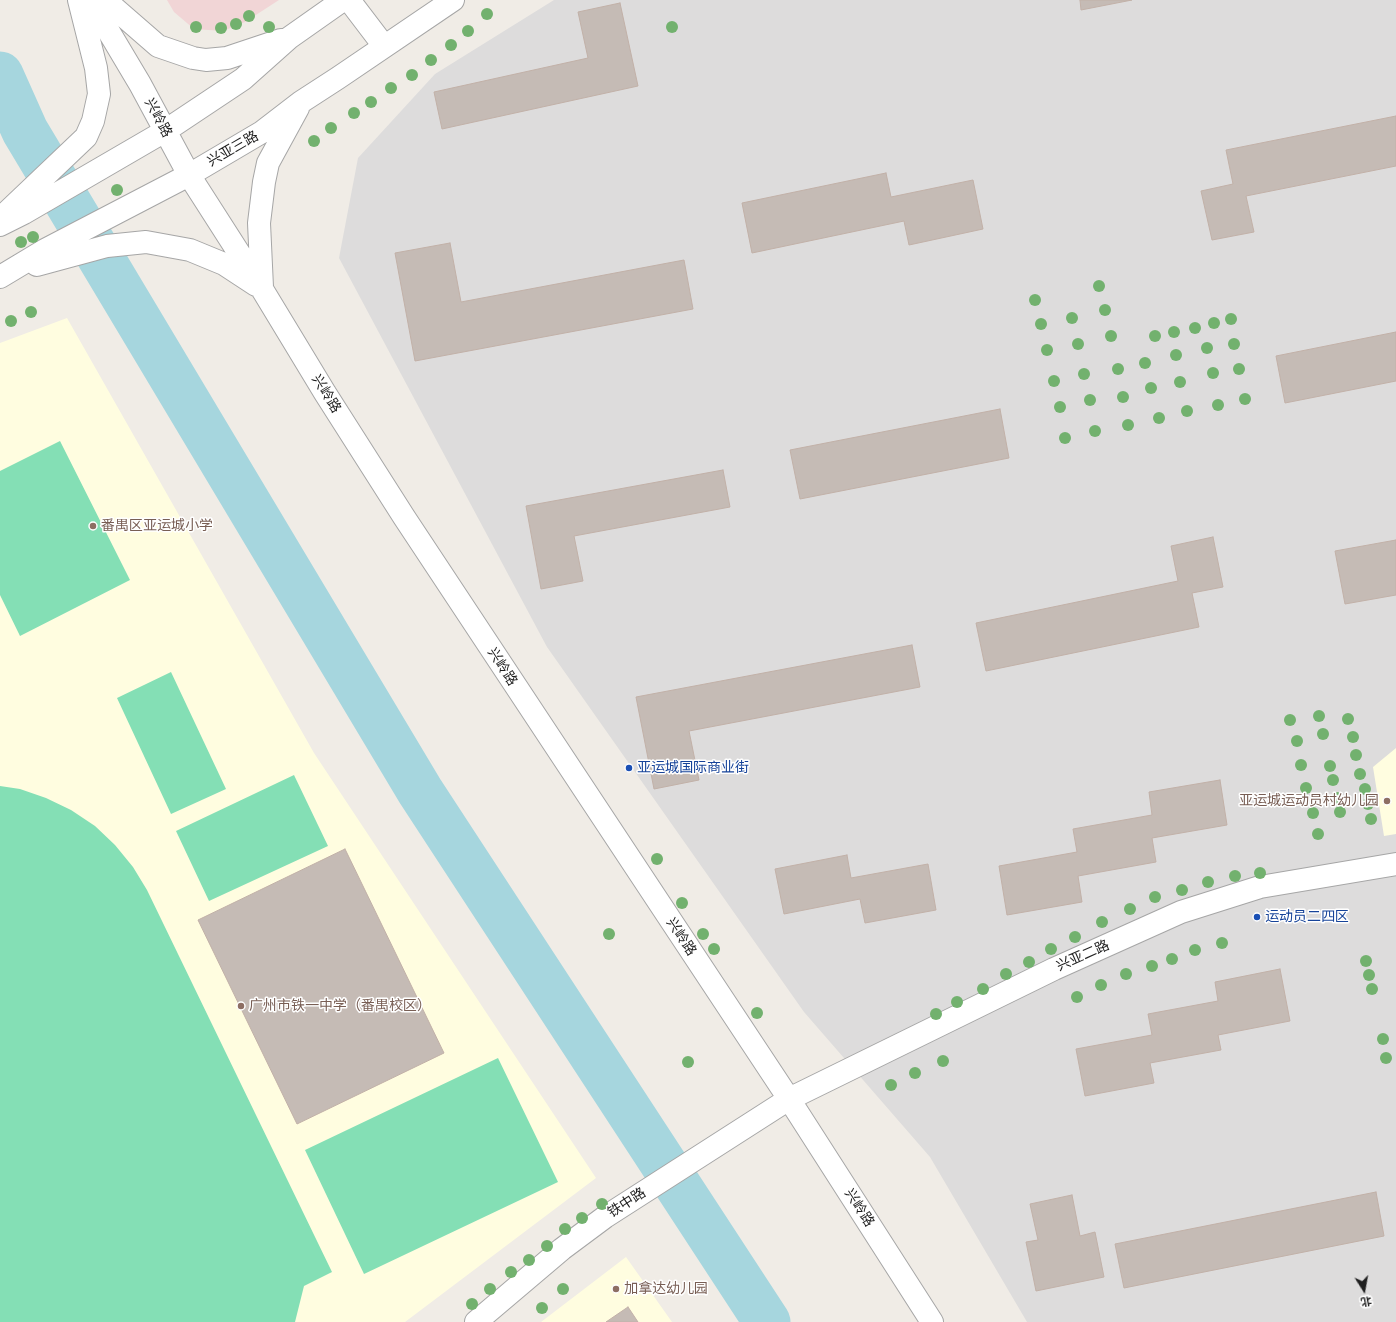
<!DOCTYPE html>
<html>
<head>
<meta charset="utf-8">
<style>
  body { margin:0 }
  #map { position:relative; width:1396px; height:1322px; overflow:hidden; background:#f0ece6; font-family:"PT Sans","Noto Sans SC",sans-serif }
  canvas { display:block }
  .north { position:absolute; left:1344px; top:1270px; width:40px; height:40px; -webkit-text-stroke:3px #fff; paint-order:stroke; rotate:169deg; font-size:11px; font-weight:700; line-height:16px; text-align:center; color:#1f1f1f }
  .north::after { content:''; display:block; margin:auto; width:14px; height:18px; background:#1f1f1f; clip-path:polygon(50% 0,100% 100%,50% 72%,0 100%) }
</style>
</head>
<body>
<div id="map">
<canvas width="1396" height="1322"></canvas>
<div class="north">北</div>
</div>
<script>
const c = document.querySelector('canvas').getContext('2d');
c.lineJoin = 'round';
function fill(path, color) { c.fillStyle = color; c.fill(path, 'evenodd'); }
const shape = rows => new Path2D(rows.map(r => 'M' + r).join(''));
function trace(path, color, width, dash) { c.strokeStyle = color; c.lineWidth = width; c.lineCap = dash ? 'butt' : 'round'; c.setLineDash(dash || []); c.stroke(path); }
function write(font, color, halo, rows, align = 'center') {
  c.font = font + ' "PT Sans","Noto Sans SC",sans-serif'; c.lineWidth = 3; c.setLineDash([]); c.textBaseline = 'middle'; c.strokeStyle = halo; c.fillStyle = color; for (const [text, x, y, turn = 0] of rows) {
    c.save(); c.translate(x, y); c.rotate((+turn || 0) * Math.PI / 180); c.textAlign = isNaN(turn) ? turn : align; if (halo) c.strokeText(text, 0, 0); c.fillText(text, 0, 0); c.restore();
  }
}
fill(shape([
  [554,0,1396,0,1396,1322,1027,1322,930,1157,804,1012,547,647,339,258,358,158,435,74]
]), '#dddcdc');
fill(shape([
  [167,0,279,0,245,22,223,31,194,29,174,12]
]), '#f1d5d6');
fill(shape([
  [67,318,314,753,596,1178,405,1322,0,1322,0,343],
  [1396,748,1396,834,1384,836,1373,767],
  [626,1257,672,1322,541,1322]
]), '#fffde0');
fill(shape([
  [60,441,130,580,20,636,0,595,0,471],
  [171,672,226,789,171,814,117,698],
  [294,775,328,846,209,901,176,831],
  [0,786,20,789,46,798,71,810,95,826,115,845,133,867,147,890,332,1272,304,1286,295,1322,0,1322],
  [498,1058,558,1182,364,1274,305,1150]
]), '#84dfb5');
trace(shape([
  [0,75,25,131,420,791,767,1322]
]), '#a6d6de', 47);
const building = shape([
  [1080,0,1132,0,1081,10,1080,0],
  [620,3,638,86,442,129,434,92,588,58,578,12,620,3],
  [1396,116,1396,166,1246,196,1254,232,1212,240,1201,191,1233,184,1226,150,1396,116],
  [886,173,891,197,973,180,983,229,909,245,904,221,752,253,742,203,886,173],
  [450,243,461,302,684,260,693,309,415,361,395,253,450,243],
  [1396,332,1396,381,1285,403,1276,356,1396,332],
  [1000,409,1009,458,800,499,790,450,1000,409],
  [723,470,730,507,574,536,583,581,541,589,526,506,723,470],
  [1213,537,1223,587,1192,593,1199,627,986,671,976,623,1178,581,1171,546,1213,537],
  [1396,540,1396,595,1345,604,1335,551,1396,540],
  [912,645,920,687,689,731,699,780,654,789,636,697,912,645],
  [1220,780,1227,825,1152,838,1156,862,1078,876,1082,902,1007,915,999,866,1077,852,1073,829,1152,815,1149,792,1220,780],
  [345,849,444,1053,297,1124,198,920,345,849],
  [847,855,851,878,928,864,936,910,865,923,860,899,784,914,775,869,847,855],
  [1280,969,1290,1021,1218,1035,1221,1050,1150,1063,1154,1083,1085,1096,1076,1049,1152,1035,1148,1014,1218,1001,1215,982,1280,969],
  [1376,1192,1384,1236,1124,1288,1115,1244,1376,1192],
  [1072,1195,1080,1236,1095,1232,1104,1277,1036,1291,1026,1242,1038,1240,1030,1204,1072,1195],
  [628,1307,638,1322,606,1322,628,1307]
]);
fill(building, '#c5bbb5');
trace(building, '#c2b1a8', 1);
const minor = shape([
  [90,0,140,84,189,175,262,289,325,393,404,517,789,1099,932,1322],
  [105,0,158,46,193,58,206,60,227,58,281,40],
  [349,0,384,46],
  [4,215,86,137,93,121,99,94,96,68,79,0],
  [0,225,24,213,165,131,243,79,289,38,343,0],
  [37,265,107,246,146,242,190,250,224,264,256,285],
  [0,277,45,250,189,175,262,132,301,102,338,78,453,0],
  [262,287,259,223,264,182,268,163,298,108],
  [476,1322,562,1249,605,1217,789,1099,1054,969,1181,912,1260,887,1396,864]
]);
trace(minor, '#a6a6a6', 24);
trace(minor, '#fff', 22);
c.fillStyle = '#72b16e';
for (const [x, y] of [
  [487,14],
  [249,16],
  [236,24],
  [196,27],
  [269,27],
  [672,27],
  [221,28],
  [468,31],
  [451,45],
  [431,60],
  [412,75],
  [391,88],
  [371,102],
  [354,113],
  [331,128],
  [314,141],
  [117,190],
  [33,237],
  [21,242],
  [1099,286],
  [1035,300],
  [1105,310],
  [31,312],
  [1072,318],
  [1231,319],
  [11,321],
  [1214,323],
  [1041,324],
  [1195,328],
  [1174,332],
  [1111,336],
  [1155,336],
  [1078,344],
  [1234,344],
  [1207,348],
  [1047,350],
  [1176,355],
  [1145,363],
  [1118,369],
  [1239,369],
  [1213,373],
  [1084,374],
  [1054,381],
  [1180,382],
  [1151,388],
  [1123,397],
  [1245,399],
  [1090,400],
  [1218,405],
  [1060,407],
  [1187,411],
  [1159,418],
  [1128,425],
  [1095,431],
  [1065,438],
  [1319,716],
  [1348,719],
  [1290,720],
  [1323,734],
  [1353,737],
  [1297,741],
  [1356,755],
  [1301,765],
  [1330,766],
  [1360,774],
  [1333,780],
  [1306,788],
  [1365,789],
  [1337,798],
  [1368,804],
  [1340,812],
  [1313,813],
  [1371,819],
  [1318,834],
  [657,859],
  [1260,873],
  [1235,876],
  [1208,882],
  [1182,890],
  [1155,897],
  [682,903],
  [1130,909],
  [1102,922],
  [609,934],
  [703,934],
  [1075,937],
  [1222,943],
  [714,949],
  [1051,949],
  [1195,950],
  [1172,959],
  [1366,961],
  [1029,962],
  [1152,966],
  [1006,974],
  [1126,974],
  [1369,975],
  [1101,985],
  [983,989],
  [1372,989],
  [1077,997],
  [957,1002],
  [757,1013],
  [936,1014],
  [1383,1039],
  [1386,1058],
  [943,1061],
  [688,1062],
  [915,1073],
  [891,1085],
  [602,1204],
  [582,1218],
  [565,1229],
  [547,1246],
  [529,1260],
  [511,1272],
  [490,1289],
  [563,1289],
  [472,1304],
  [542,1308]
]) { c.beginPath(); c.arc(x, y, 6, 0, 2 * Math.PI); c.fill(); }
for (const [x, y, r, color] of [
  [93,526,4,"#8d6e63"],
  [629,768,4,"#1a4fb4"],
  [1387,801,4,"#8d6e63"],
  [1257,917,4,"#1a4fb4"],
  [241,1006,4,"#8d6e63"],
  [616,1289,4,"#8d6e63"]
]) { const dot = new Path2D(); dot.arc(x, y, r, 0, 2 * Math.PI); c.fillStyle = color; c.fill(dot); trace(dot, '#fff', 1.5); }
write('14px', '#1f1f1f', '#fff', [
  ["兴岭路",158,118,62],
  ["兴亚三路",233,149,-30],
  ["兴岭路",326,394,58],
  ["兴岭路",502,667,57],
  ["兴岭路",681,937,56],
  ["兴亚二路",1083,956,-24],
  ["铁中路",627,1203,-33],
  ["兴岭路",859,1208,57]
]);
write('14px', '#785e54', '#fff', [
  ["番禺区亚运城小学",101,526],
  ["亚运城运动员村幼儿园",1379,801,"right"],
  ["广州市铁一中学（番禺校区）",249,1006],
  ["加拿达幼儿园",624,1289]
], 'left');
write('14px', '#164399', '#fff', [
  ["亚运城国际商业街",637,768],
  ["运动员二四区",1265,917]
], 'left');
</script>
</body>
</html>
